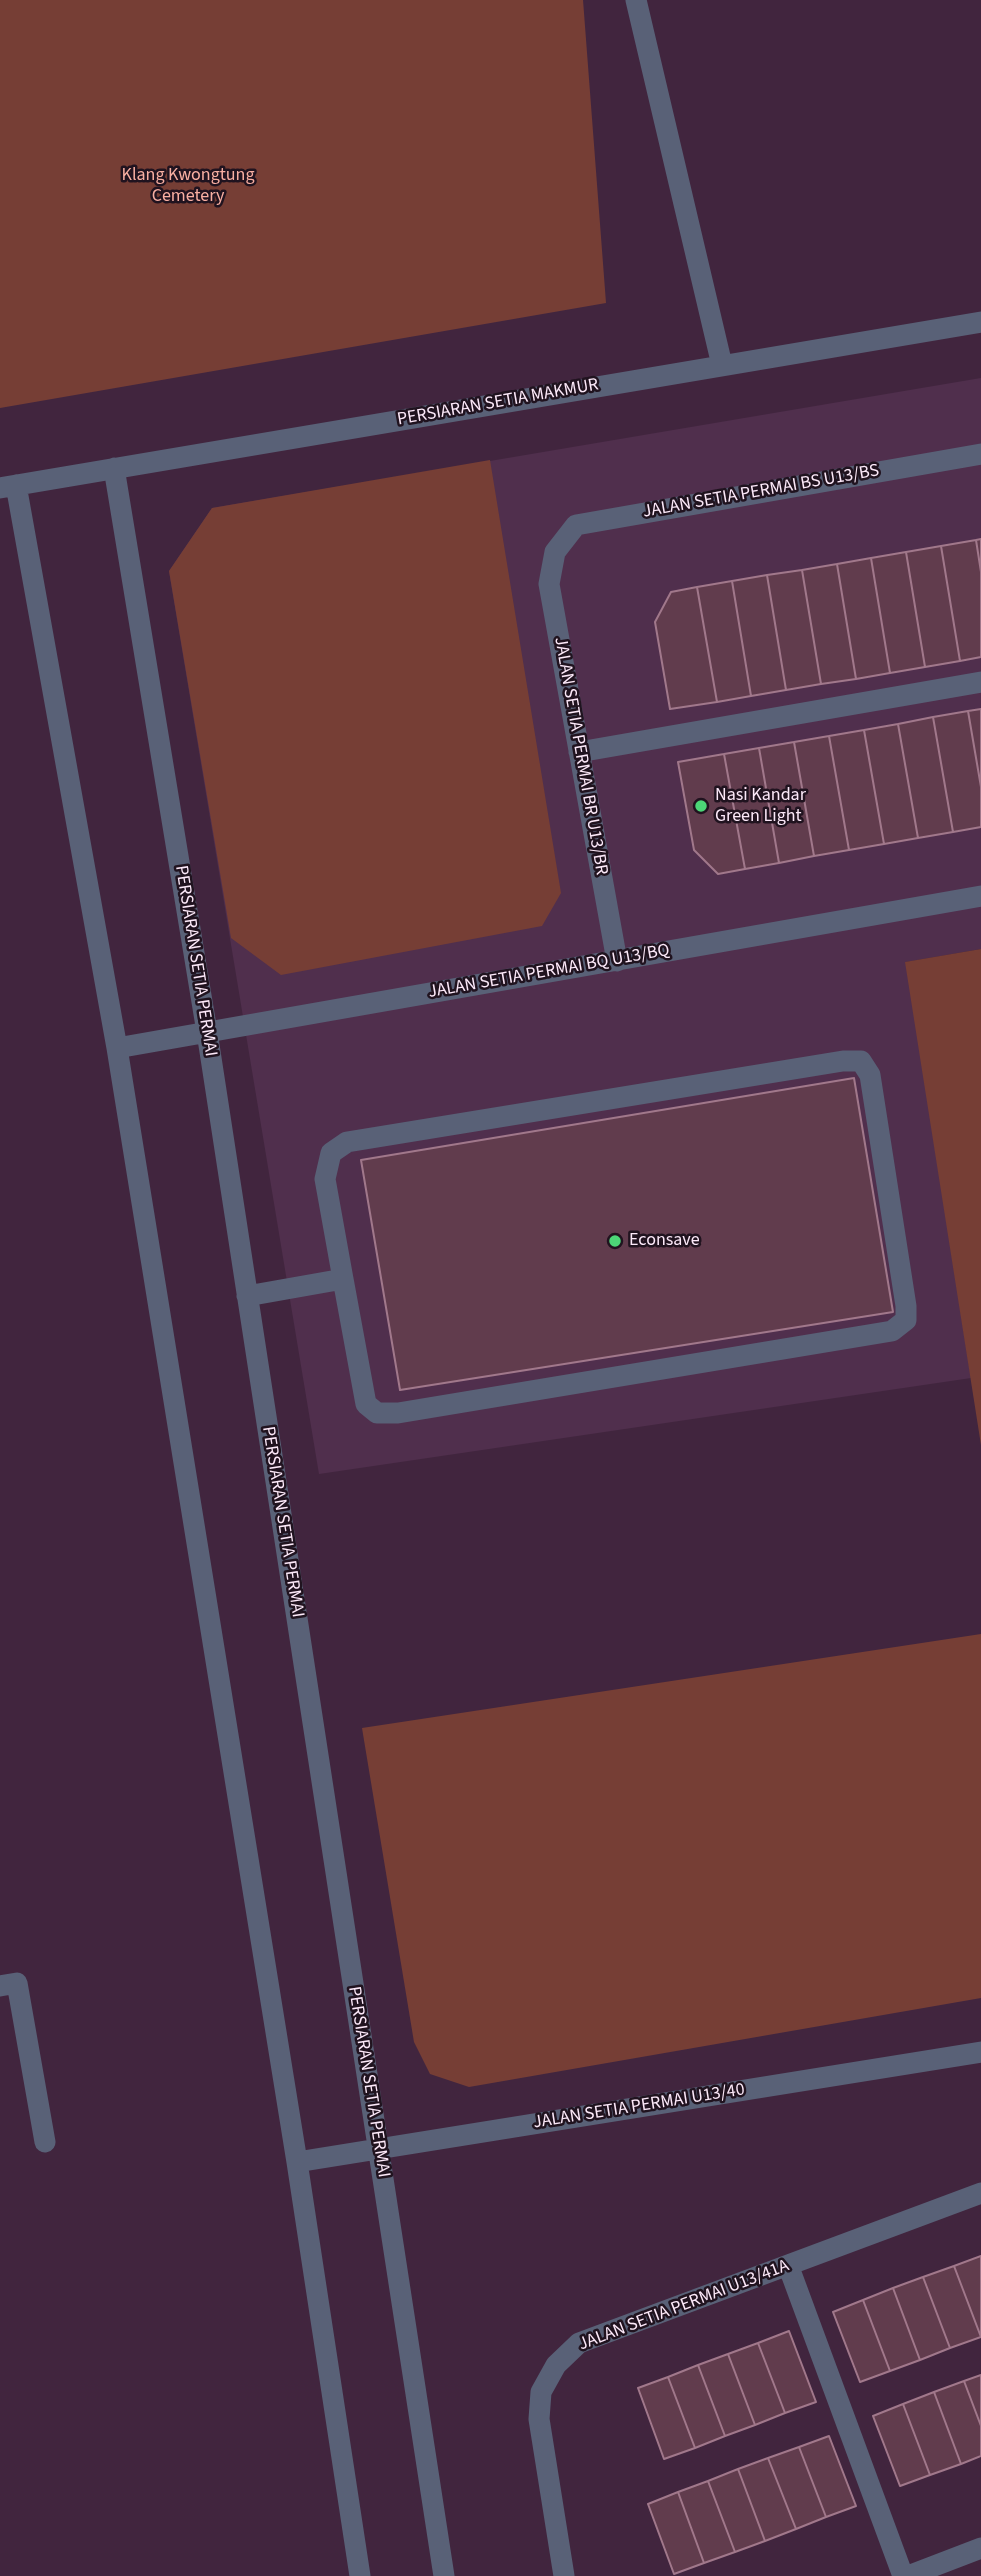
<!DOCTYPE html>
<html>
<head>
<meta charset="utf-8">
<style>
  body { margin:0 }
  canvas { display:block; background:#41253e }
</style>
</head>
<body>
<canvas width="981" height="2576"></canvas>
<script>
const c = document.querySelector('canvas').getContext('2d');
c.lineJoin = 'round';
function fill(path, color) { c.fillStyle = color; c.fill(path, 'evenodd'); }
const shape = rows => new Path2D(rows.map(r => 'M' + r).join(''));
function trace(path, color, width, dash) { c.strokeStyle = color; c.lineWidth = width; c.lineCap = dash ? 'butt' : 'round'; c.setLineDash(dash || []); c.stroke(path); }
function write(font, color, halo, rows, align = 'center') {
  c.font = font + ' "Source Sans 3",sans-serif'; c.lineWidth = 5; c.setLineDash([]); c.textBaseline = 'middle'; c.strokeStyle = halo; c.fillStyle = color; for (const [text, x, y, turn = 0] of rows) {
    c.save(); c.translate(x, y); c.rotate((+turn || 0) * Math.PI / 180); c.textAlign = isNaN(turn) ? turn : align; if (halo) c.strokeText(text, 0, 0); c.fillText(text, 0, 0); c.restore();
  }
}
fill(shape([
  [981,378,981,949,906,962,971,1378,319,1474,169,571,212,508]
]), '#502f4d');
fill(shape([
  [0,0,583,0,606,303,0,408],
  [490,460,561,893,542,926,281,975,231,938,169,571,212,508],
  [981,949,981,1445,905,962],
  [981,1634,981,1998,469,2087,430,2074,414,2042,362,1728]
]), '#763e35');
const building = shape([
  [981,539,981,572,976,540,981,539],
  [976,540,981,572,981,657,960,661,941,546,976,540],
  [941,546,960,661,925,667,906,552,941,546],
  [906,552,925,667,890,673,871,558,906,552],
  [871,558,890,673,856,679,837,564,871,558],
  [837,564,856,679,821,684,802,570,837,564],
  [802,570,821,684,786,690,767,575,802,570],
  [767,575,786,690,751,696,732,581,767,575],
  [732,581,751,696,717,702,697,587,732,581],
  [697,587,717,702,670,709,655,622,671,592,697,587],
  [981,709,981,787,968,711,981,709],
  [968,711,981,787,981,827,953,832,933,717,968,711],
  [933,717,953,832,918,838,898,724,933,717],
  [898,724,918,838,884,844,864,730,898,724],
  [864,730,884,844,849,850,829,736,864,730],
  [829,736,849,850,814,856,794,742,829,736],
  [794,742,814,856,779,863,759,748,794,742],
  [759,748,779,863,745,869,724,754,759,748],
  [724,754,745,869,718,874,694,850,678,762,724,754],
  [854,1078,893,1312,400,1390,361,1160,854,1078],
  [981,2256,981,2337,954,2266,981,2256],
  [954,2266,981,2337,950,2348,923,2277,954,2266],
  [923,2277,950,2348,920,2360,893,2288,923,2277],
  [893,2288,920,2360,890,2371,863,2300,893,2288],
  [863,2300,890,2371,860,2382,833,2312,863,2300],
  [789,2331,816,2402,785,2413,758,2343,789,2331],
  [758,2343,785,2413,755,2425,728,2354,758,2343],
  [728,2354,755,2425,725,2436,698,2365,728,2354],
  [698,2365,725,2436,695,2448,668,2377,698,2365],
  [981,2375,981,2426,964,2381,981,2375],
  [668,2377,695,2448,664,2459,638,2388,668,2377],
  [964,2381,981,2426,981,2456,961,2464,934,2392,964,2381],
  [934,2392,961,2464,930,2475,903,2404,934,2392],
  [903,2404,930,2475,900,2486,873,2416,903,2404],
  [829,2436,856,2506,826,2517,799,2447,829,2436],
  [799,2447,826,2517,796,2529,768,2458,799,2447],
  [768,2458,796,2529,765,2541,738,2469,768,2458],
  [738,2469,765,2541,735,2552,708,2481,738,2469],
  [708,2481,735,2552,704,2563,678,2492,708,2481],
  [678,2492,704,2563,674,2574,648,2504,678,2492]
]);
fill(building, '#613c4d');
trace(building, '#a1788b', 2);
trace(shape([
  [636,0,722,365],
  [114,468,207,1032,444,2576],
  [16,485,117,1048,297,2162,360,2576],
  [0,488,981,322],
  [579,752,981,682],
  [617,961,549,584,555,552,576,525,981,454],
  [117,1048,981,896],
  [247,1296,343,1279,325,1179,331,1153,347,1142,843,1061,861,1061,870,1075,906,1306,906,1320,892,1331,398,1413,377,1413,366,1404,343,1279],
  [0,1986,17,1983,45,2142],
  [297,2162,981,2052],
  [788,2265,903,2576],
  [564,2576,539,2419,541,2392,556,2365,579,2343,981,2193],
  [908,2576,981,2548]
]), '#596177', 21);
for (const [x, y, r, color] of [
  [701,806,7,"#4cd677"],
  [615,1241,7,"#4cd677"]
]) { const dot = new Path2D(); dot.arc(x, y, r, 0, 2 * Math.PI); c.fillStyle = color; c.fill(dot); trace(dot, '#20131f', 2.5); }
write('18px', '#f9afa2', '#20131f', [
  ["Klang Kwongtung",188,176],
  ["Cemetery",188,197]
]);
write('18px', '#fce9f9', '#20131f', [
  ["PERSIARAN SETIA MAKMUR",498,403,-10],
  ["JALAN SETIA PERMAI BS U13/BS",761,492,-10],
  ["JALAN SETIA PERMAI BR U13/BR",580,756,80],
  ["PERSIARAN SETIA PERMAI",195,961,81],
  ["JALAN SETIA PERMAI BQ U13/BQ",549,972,-10],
  ["PERSIARAN SETIA PERMAI",282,1522,81],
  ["PERSIARAN SETIA PERMAI",368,2082,81],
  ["JALAN SETIA PERMAI U13/40",639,2107,-9],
  ["JALAN SETIA PERMAI U13/41A",684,2306,-21]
]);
write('18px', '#fce9f9', '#20131f', [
  ["Nasi Kandar",715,796],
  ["Green Light",715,817],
  ["Econsave",629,1241]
], 'left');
</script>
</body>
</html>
